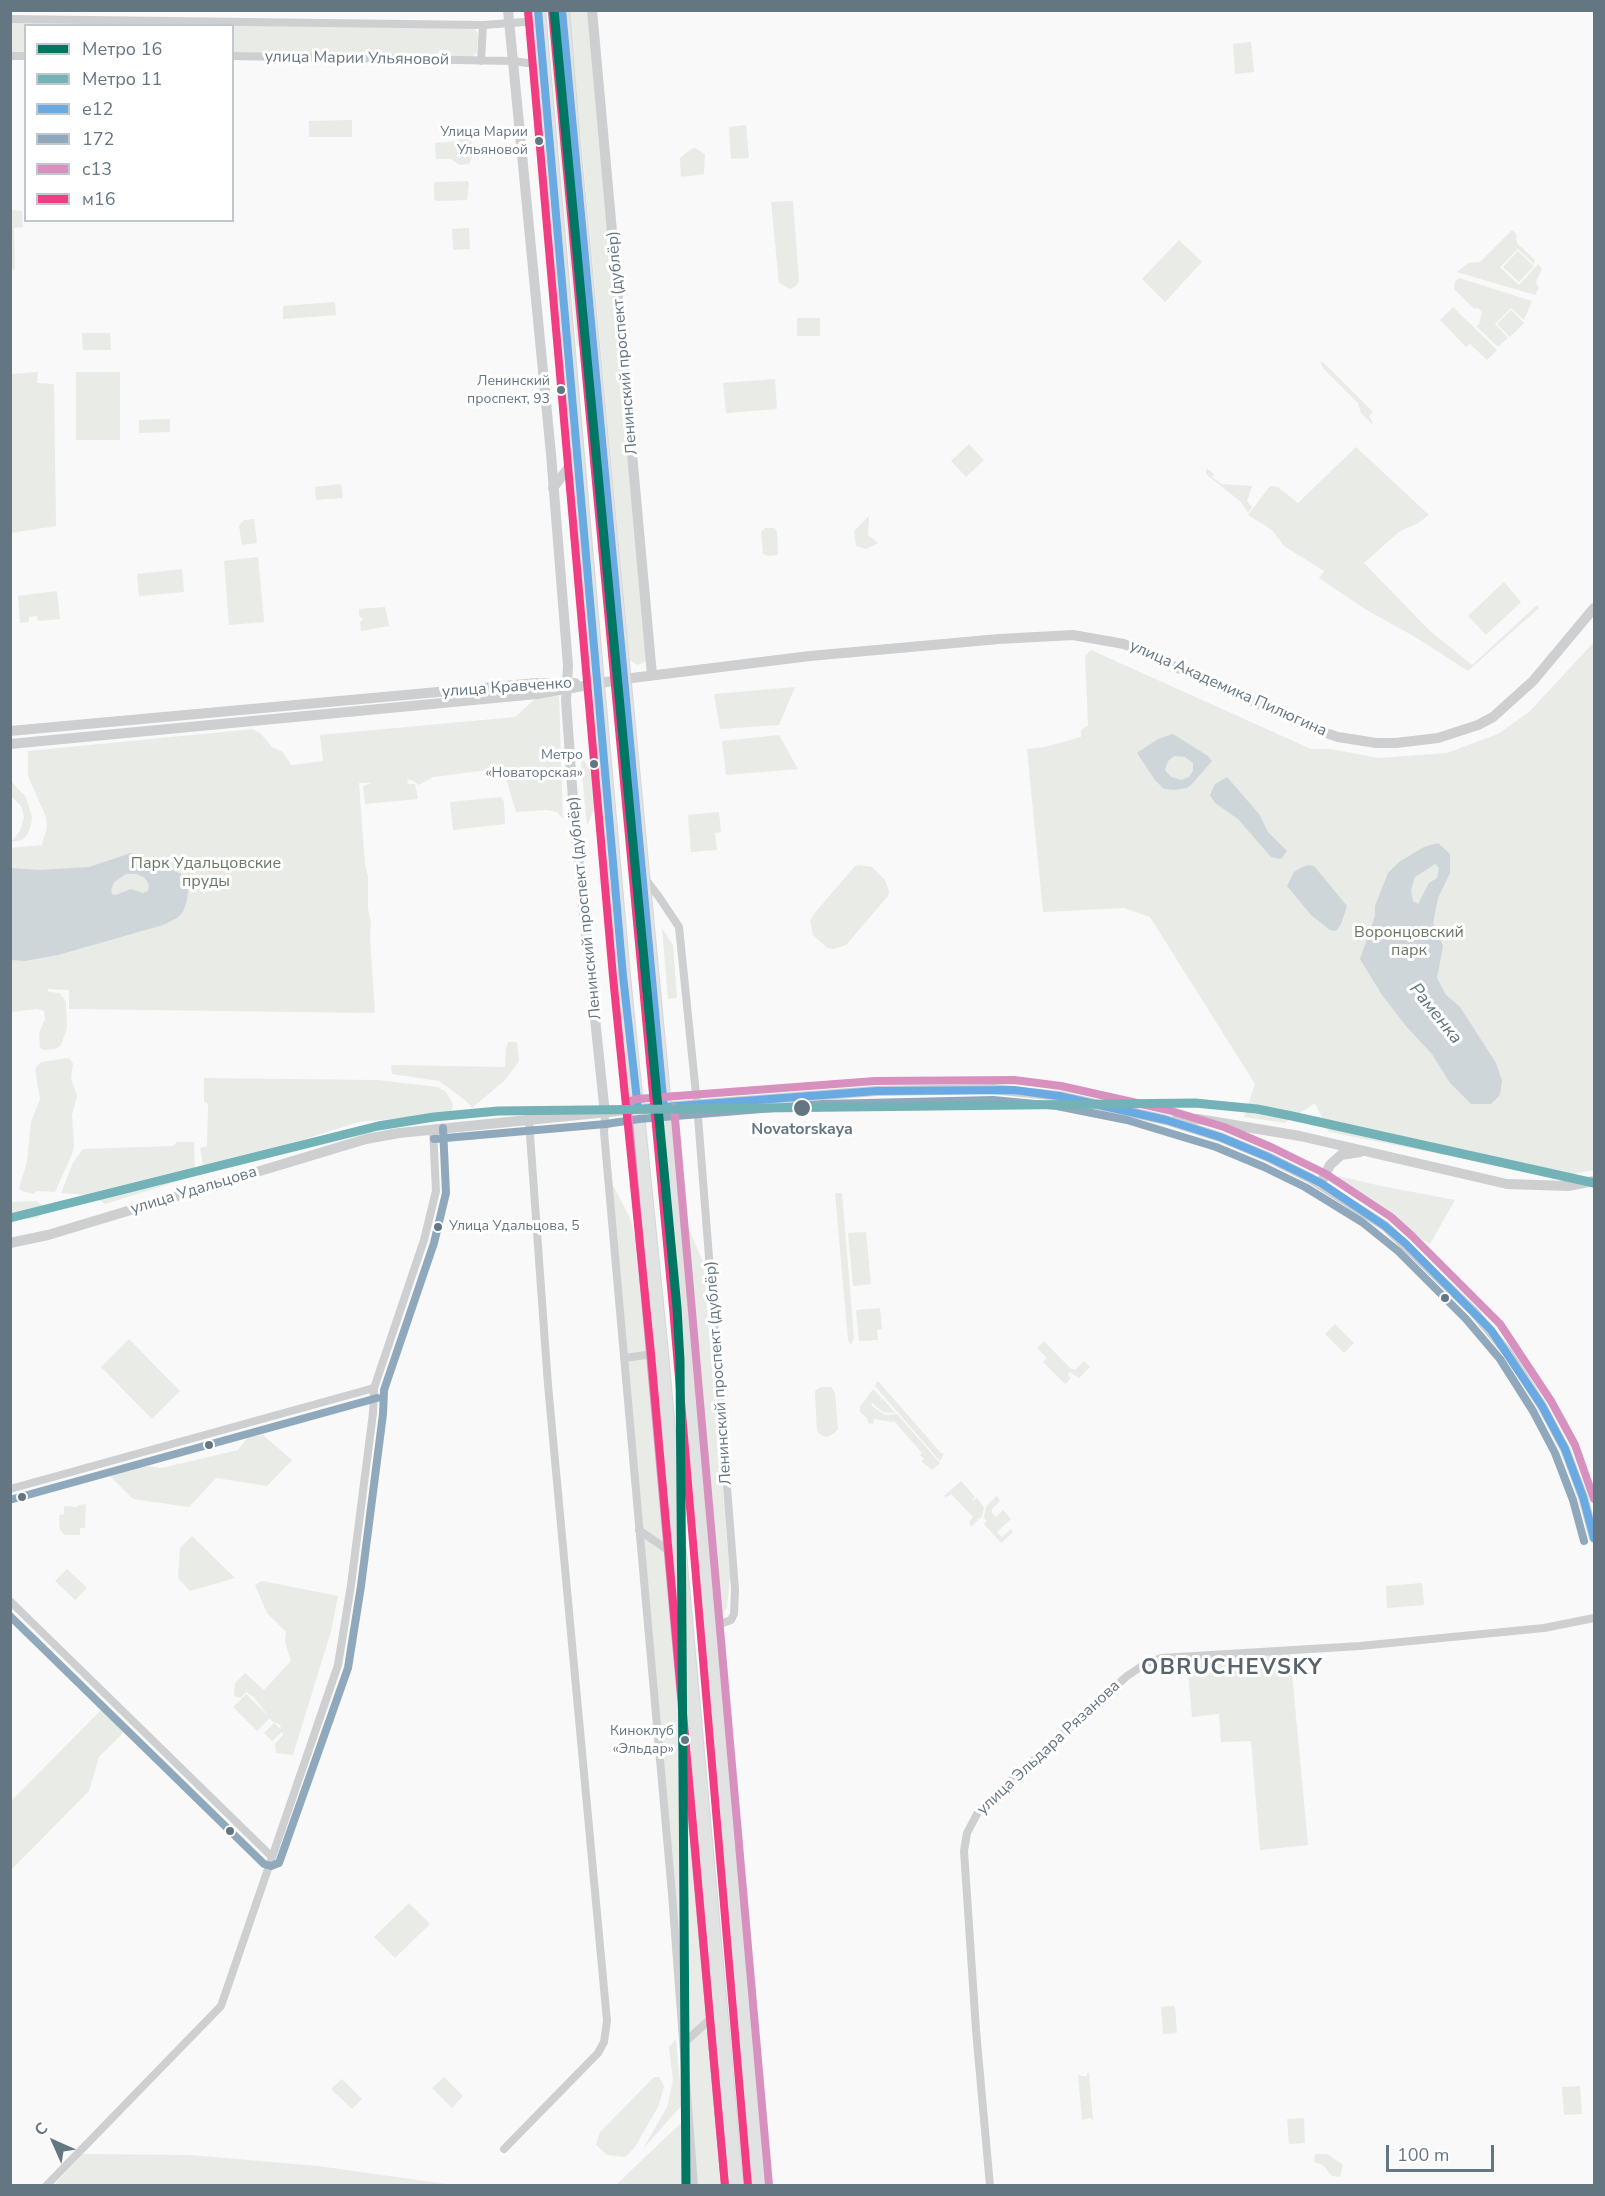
<!DOCTYPE html>
<html>
<head>
<meta charset="utf-8">
<style>
  body { margin:0 }
  #map { position:relative; width:1605px; height:2196px; overflow:hidden; background:#f9f9f9; font-family:"Nunito Sans",sans-serif }
  canvas { display:block }
  .frame { position:absolute; inset:0; border:12px solid #657683; pointer-events:none }
  .legend { position:absolute; left:24px; top:24px; width:210px; height:198px; box-sizing:border-box; background:#fff; border:2px solid #c1c8cd; margin:0; padding:8px 10px; list-style:none; font-size:18px; color:#657683 }
  .legend li { display:flex; align-items:center; gap:12px; height:30px }
  .legend b { width:30px; border:2px solid #c1c8cd }
  .north { position:absolute; left:24px; top:2112px; width:60px; height:60px; -webkit-text-stroke:4px #fff; paint-order:stroke; rotate:315deg; font-size:16px; font-weight:700; line-height:24px; text-align:center; color:#657683 }
  .north::after { content:''; display:block; margin:auto; width:21px; height:27px; background:#657683; clip-path:polygon(50% 0,100% 100%,50% 72%,0 100%) }
  .scale { position:absolute; left:1386px; top:2145px; width:108px; height:27px; box-sizing:border-box; border:3px solid #657683; border-top:0; padding-left:8px; font-size:18px; line-height:21px; white-space:nowrap; color:#657683; -webkit-text-stroke:4px #fff; paint-order:stroke }
</style>
</head>
<body>
<div id="map">
<canvas width="1605" height="2196"></canvas>
<div class="frame"></div>
<ul class="legend">
<li><b style="height:8px;background:#007763"></b>Метро 16</li>
<li><b style="height:8px;background:#73b3b8"></b>Метро 11</li>
<li><b style="height:8px;background:#69aae2"></b>е12</li>
<li><b style="height:8px;background:#8fa8bb"></b>172</li>
<li><b style="height:8px;background:#d891be"></b>с13</li>
<li><b style="height:8px;background:#f13e82"></b>м16</li>
</ul>
<div class="north">С</div>
<div class="scale">100 m</div>
</div>
<script>
const c = document.querySelector('canvas').getContext('2d');
c.lineJoin = 'round';
function fill(path, color) { c.fillStyle = color; c.fill(path, 'evenodd'); }
const shape = rows => new Path2D(rows.map(r => 'M' + r).join(''));
function trace(path, color, width, dash) { c.strokeStyle = color; c.lineWidth = width; c.lineCap = dash ? 'butt' : 'round'; c.setLineDash(dash || []); c.stroke(path); }
function write(font, color, halo, rows, align = 'center') {
  c.font = font + ' "Nunito Sans",sans-serif'; c.lineWidth = 6; c.setLineDash([]); c.textBaseline = 'middle'; c.strokeStyle = halo; c.fillStyle = color; for (const [text, x, y, turn = 0] of rows) {
    c.save(); c.translate(x, y); c.rotate((+turn || 0) * Math.PI / 180); c.textAlign = isNaN(turn) ? turn : align; if (halo) c.strokeText(text, 0, 0); c.fillText(text, 0, 0); c.restore();
  }
}
fill(shape([
  [547,11,553,11,586,346,577,346],
  [569,11,588,11,647,658,645,662,637,665,630,660],
  [11,22,473,26,478,34,477,52,472,58,233,56,232,26,26,26,25,55,11,54],
  [1251,42,1254,72,1235,74,1233,44],
  [352,120,352,137,309,137,309,121],
  [746,125,749,158,731,159,729,127],
  [462,137,466,137,472,143,475,150,469,164,459,165,451,159,436,159,435,143,457,141],
  [695,148,705,154,704,174,681,177,680,158,691,149],
  [467,181,469,183,467,200,437,201,434,199,434,183,436,182],
  [793,201,799,281,796,286,790,289,779,283,771,202],
  [11,210,22,211,23,227,14,228,15,270,11,269],
  [469,228,470,249,453,250,452,229],
  [1512,230,1516,234,1517,243,1535,260,1534,264,1518,249,1500,267,1519,285,1538,264,1542,269,1536,282,1539,288,1535,295,1457,272,1468,263,1480,262],
  [1179,240,1202,262,1165,302,1142,279],
  [1518,251,1534,266,1519,282,1503,267],
  [1459,278,1532,301,1524,320,1511,308,1495,324,1508,338,1498,347,1476,326,1479,324,1482,312,1478,308,1474,309,1454,289,1455,282],
  [335,302,336,315,283,319,283,306],
  [1453,307,1497,350,1487,360,1470,344,1466,347,1440,320],
  [1511,310,1524,323,1510,337,1497,324],
  [797,318,820,318,820,336,797,336],
  [82,333,110,333,111,350,83,350],
  [1320,361,1324,363,1373,412,1369,416,1373,423,1372,424,1361,413,1358,403,1323,368],
  [38,372,37,383,54,384,56,526,11,533,11,374],
  [76,372,120,372,120,440,76,440],
  [775,379,777,409,726,413,723,383],
  [170,419,170,432,139,433,139,420],
  [969,444,984,460,966,477,951,461],
  [1356,447,1429,515,1417,524,1400,531,1364,563,1429,630,1472,665,1537,605,1539,608,1468,671,1415,637,1365,609,1319,578,1324,571,1284,546,1272,530,1248,515,1270,486,1278,487,1298,503],
  [1206,468,1214,474,1212,477,1222,484,1252,486,1247,501,1252,507,1248,513,1241,502,1206,474],
  [341,484,343,498,316,500,315,487],
  [869,516,868,535,878,543,866,549,856,546,854,531],
  [254,519,257,543,242,545,239,526,244,520],
  [765,528,774,528,777,531,778,555,768,556,763,554,761,532],
  [258,557,264,622,229,625,224,561],
  [182,569,184,592,139,596,137,574],
  [1504,582,1521,602,1486,635,1468,616],
  [57,591,60,619,38,621,37,616,29,617,29,622,20,623,18,596],
  [385,607,389,626,361,631,360,623,363,619,359,616,359,609],
  [1594,642,1594,1170,1568,1175,1510,1168,1329,1132,1315,1103,1285,1123,1244,1117,1255,1084,1150,917,1124,908,1043,912,1027,749,1045,747,1081,737,1081,730,1088,725,1085,656,1091,650,1311,749,1331,749,1378,758,1447,753,1498,734,1529,712],
  [795,687,779,725,720,729,714,694],
  [559,696,563,819,557,812,547,810,516,812,503,768,433,777,419,785,412,780,407,780,408,784,415,784,418,799,365,804,363,786,371,783,359,783,365,864,368,876,368,908,371,923,370,937,375,1013,69,1009,69,990,47,989,49,992,60,993,66,1002,67,1028,61,1045,55,1049,44,1050,40,1048,39,1033,45,1019,44,1011,37,1009,11,1012,10,848,42,845,47,827,46,817,28,776,28,751,253,729,260,733,272,747,283,752,291,765,323,761,320,735,515,717,536,698],
  [779,735,798,769,726,775,722,741],
  [580,753,598,785,599,797,587,826],
  [10,780,26,797,32,817,31,825,27,835,22,840,11,842,20,831,24,817,21,806,11,796],
  [501,797,504,802,505,824,453,830,450,802],
  [719,812,721,832,715,833,717,850,691,852,688,815],
  [859,865,872,867,885,880,889,891,888,896,846,945,834,949,827,948,813,935,810,921,813,915,855,866],
  [662,928,673,945,677,998,668,999],
  [508,1042,517,1042,519,1061,504,1081,472,1108,465,1100,439,1081,392,1074,391,1065,505,1067,506,1049],
  [69,1058,73,1063,71,1078,77,1096,72,1115,74,1146,72,1154,55,1192,36,1191,34,1194,22,1191,19,1188,27,1162,31,1122,40,1099,35,1069,41,1062],
  [204,1078,377,1080,438,1087,446,1092,453,1104,451,1113,359,1122,204,1171,200,1148,207,1146,208,1104,204,1102],
  [177,1142,194,1142,195,1176,105,1204,98,1199,87,1195,61,1193,73,1163,83,1149,173,1146],
  [1338,1176,1381,1186,1455,1200,1430,1244,1418,1237,1394,1215,1339,1182],
  [614,1187,630,1218,645,1271,723,2167,720,2185,616,2185,687,2117,611,1188],
  [835,1193,842,1193,854,1338,851,1345,848,1340],
  [37,1201,42,1206,42,1214,37,1218,11,1220,11,1202],
  [686,1222,703,1262,730,1575,727,1608,722,1614,719,1610,696,1397,702,1392,697,1347,698,1337],
  [866,1232,871,1284,853,1286,848,1233],
  [880,1308,882,1329,877,1330,878,1340,859,1341,856,1310],
  [1335,1324,1354,1343,1344,1353,1325,1334],
  [129,1339,180,1391,152,1419,101,1367],
  [1044,1341,1070,1368,1075,1370,1084,1361,1090,1367,1079,1378,1070,1372,1068,1375,1071,1378,1065,1384,1043,1362,1047,1358,1037,1348],
  [878,1381,940,1452,944,1454,940,1461,875,1386],
  [821,1387,831,1387,835,1393,838,1429,833,1434,827,1437,821,1435,817,1431,815,1394,815,1391],
  [873,1389,881,1397,880,1401,882,1398,895,1413,883,1412,871,1402,872,1406,885,1415,897,1414,940,1463,932,1470,921,1461,924,1459,920,1455,922,1453,894,1421,892,1422,874,1419,873,1424,868,1423,867,1418,860,1412,860,1407],
  [263,1435,292,1460,267,1486,216,1478,189,1507,133,1499,108,1474,136,1465,162,1468,238,1450,248,1437],
  [961,1481,975,1497,972,1501,977,1498,984,1507,982,1517,977,1519,978,1520,971,1527,969,1522,973,1517,951,1494,947,1497,944,1496],
  [997,1495,1000,1501,992,1509,992,1513,996,1517,1003,1510,1011,1519,997,1532,1002,1537,1011,1529,1013,1532,1001,1543,984,1524,987,1521,984,1518,986,1507],
  [86,1504,85,1528,80,1528,80,1535,65,1535,60,1530,59,1515,64,1514,64,1506,78,1507,78,1505],
  [192,1536,235,1578,190,1591,178,1578,180,1548],
  [67,1569,87,1588,75,1600,55,1581],
  [262,1581,338,1596,331,1631,293,1755,276,1753,275,1744,283,1735,282,1732,272,1741,264,1733,274,1723,281,1729,280,1725,272,1721,254,1697,246,1692,240,1698,234,1696,235,1683,245,1673,264,1690,291,1661,285,1642,286,1632,267,1613,255,1585],
  [1422,1583,1424,1605,1387,1608,1386,1586],
  [1290,1653,1308,1845,1260,1850,1251,1741,1221,1742,1219,1714,1192,1717,1187,1662],
  [246,1694,270,1718,257,1731,233,1707],
  [104,1707,127,1729,99,1757,89,1791,11,1870,11,1801],
  [409,1903,430,1924,395,1958,374,1937],
  [1175,2006,1177,2033,1163,2034,1161,2007],
  [676,2039,682,2105,643,2149,667,2107,673,2080,669,2047],
  [1087,2073,1089,2073,1093,2120,1090,2118,1082,2120,1078,2074,1081,2076,1087,2076],
  [444,2077,463,2096,452,2108,432,2088],
  [654,2077,659,2077,664,2086,659,2105,635,2147,625,2157,607,2155,596,2145,600,2132],
  [342,2079,362,2099,352,2109,331,2089],
  [1580,2086,1582,2114,1564,2115,1562,2087],
  [1304,2118,1305,2143,1289,2144,1287,2119],
  [83,2154,190,2155,318,2166,453,2185,54,2185],
  [1315,2154,1327,2154,1343,2165,1340,2177,1332,2176,1323,2165,1314,2162]
]), '#e8ebe6');
fill(shape([
  [1173,734,1208,756,1212,761,1191,785,1187,788,1174,790,1164,789,1155,780,1137,753,1158,739],
  [1174,756,1185,757,1193,763,1193,771,1189,777,1181,780,1171,777,1165,770,1168,761],
  [1227,777,1259,814,1268,832,1287,851,1281,859,1271,857,1238,819,1215,803,1210,795,1215,784],
  [1438,843,1450,854,1450,873,1438,898,1433,923,1443,946,1437,978,1446,995,1460,1007,1496,1063,1502,1081,1500,1095,1491,1104,1471,1104,1450,1083,1432,1054,1406,1026,1382,995,1360,959,1375,916,1375,906,1388,873,1399,862,1424,847],
  [1435,864,1439,868,1437,878,1429,883,1418,904,1413,901,1411,890,1415,877],
  [131,853,149,858,181,874,186,880,188,891,187,900,183,912,177,918,163,925,58,955,25,961,11,960,11,868,39,870,89,867],
  [126,874,137,874,145,878,149,885,148,891,143,893,131,889,116,895,112,894,111,890,114,882],
  [1309,865,1314,866,1347,906,1341,924,1336,931,1330,930,1311,915,1287,886,1294,872,1302,867]
]), '#ced6d9');
const primary = shape([
  [538,10,597,684,623,976,661,1353,736,2186],
  [562,10,573,144,683,1307,759,2186]
]);
trace(primary, '#d5d6d7', 16);
trace(shape([
  [10,19,483,25,539,21],
  [10,56,26,56],
  [232,56,513,61,542,65],
  [481,61,483,25],
  [643,876,659,897,679,927,697,1104,735,1589,734,1614,731,1620,723,1623,710,1623],
  [605,1114,604,1132,672,1894,694,2186],
  [624,1358,661,1353],
  [10,1489,374,1388],
  [639,1530,679,1558],
  [10,1601,271,1856],
  [684,2043,719,2011],
  [504,2149,598,2053,604,2042,607,2021,548,1385,529,1121],
  [46,2186,221,2006,338,1665,351,1585,373,1413,374,1388,424,1240,436,1191,433,1129],
  [990,2186,976,2030,964,1851,967,1833,977,1814,987,1802,1127,1676,1145,1664,1161,1658,1360,1646,1544,1628,1594,1618]
]), '#cecfd0', 8);
trace(shape([
  [508,10,551,454,568,666,566,700,575,828,605,1114],
  [592,10,652,675],
  [553,488,578,455],
  [10,731,537,683,575,683],
  [10,744,537,694,624,679,810,656,999,639,1073,635,1124,644,1317,730,1338,737,1376,743,1396,743,1438,738,1478,725,1493,717,1533,681,1594,608],
  [1176,1120,1198,1119,1300,1136,1507,1184,1568,1186,1594,1181],
  [1321,1183,1330,1165,1341,1155,1360,1152],
  [10,1243,48,1235,366,1139,399,1133,638,1109,876,1091,993,1089,1059,1096,1166,1120,1220,1137,1268,1157,1310,1178,1385,1226,1474,1312,1508,1353,1542,1406,1565,1449,1583,1497,1594,1538]
]), '#cecfd0', 10);
trace(primary, '#e1e2e2', 14);
trace(shape([
  [538,10,623,976,638,1109,876,1091,1014,1090,1059,1096,1166,1120,1220,1137,1268,1157,1321,1183,1385,1226,1405,1243,1491,1330,1542,1406,1565,1449,1583,1497,1594,1538],
  [562,10,664,1108]
]), '#69aae2', 8);
trace(shape([
  [434,1139,606,1124,639,1119,823,1104,993,1100,1057,1106,1127,1120,1216,1147,1264,1167,1305,1187,1362,1222,1398,1251,1466,1319,1500,1359,1533,1411,1555,1453,1573,1500,1584,1541],
  [13,1499,377,1398],
  [10,1616,264,1864,271,1866,279,1863,348,1668,361,1586,383,1414,384,1390,434,1243,446,1193,443,1128]
]), '#8fa8bb', 8);
trace(shape([
  [674,1107,769,2185],
  [725,2186,628,1110,631,1101,637,1099,875,1081,1014,1080,1061,1086,1168,1110,1224,1127,1273,1148,1326,1174,1391,1217,1412,1236,1500,1324,1551,1401,1575,1445,1594,1499]
]), '#d891be', 8);
trace(shape([
  [528,11,613,977,651,1354,725,2186],
  [552,11,673,1308,748,2186]
]), '#f13e82', 8);
trace(shape([
  [554,10,677,1308,680,1361,686,2186]
]), '#007763', 9);
trace(shape([
  [10,1218,378,1126,434,1117,498,1111,1195,1103,1257,1109,1292,1116,1594,1183]
]), '#73b3b8', 9);
for (const [x, y, r, color] of [
  [539,141,5,"#657683"],
  [561,390,5,"#657683"],
  [594,764,5,"#657683"],
  [802,1108,9,"#657683"],
  [438,1227,5,"#657683"],
  [1445,1298,5,"#657683"],
  [209,1445,5,"#657683"],
  [22,1497,5,"#657683"],
  [685,1740,5,"#657683"],
  [230,1831,5,"#657683"]
]) { const dot = new Path2D(); dot.arc(x, y, r, 0, 2 * Math.PI); c.fillStyle = color; c.fill(dot); trace(dot, '#fff', 2); }
write('14px', '#657683', '#fff', [
  ["Улица Марии",528,133],
  ["Ульяновой",528,151],
  ["Ленинский",550,382],
  ["проспект, 93",550,400],
  ["Метро",583,756],
  ["«Новаторская»",583,774],
  ["Улица Удальцова, 5",449,1227,"left"],
  ["Киноклуб",674,1732],
  ["«Эльдар»",674,1750]
], 'right');
write('16px', '#657683', '#fff', [
  ["улица Марии Ульяновой",357,59,1],
  ["Ленинский проспект (дублёр)",623,343,-95],
  ["улица Кравченко",507,688,-4],
  ["улица Академика Пилюгина",1228,689,24],
  ["Ленинский проспект (дублёр)",585,908,-96],
  ["улица Удальцова",194,1191,-17],
  ["Ленинский проспект (дублёр)",719,1373,-94],
  ["улица Эльдара Рязанова",1049,1748,-43]
]);
write('16px', '#687a64', '#fff', [
  ["Парк Удальцовские",206,864],
  ["пруды",206,882],
  ["Воронцовский",1409,933],
  ["парк",1409,951]
]);
write('bold 16px', '#657683', '#fff', [
  ["Novatorskaya",802,1130]
]);
write('italic 18px', '#60757c', '#fff', [
  ["Раменка",1435,1014,51]
]);
c.letterSpacing = '1.5px';
write('bold 22px', '#57646e', '#fff', [
  ["OBRUCHEVSKY",1232,1669]
]);
c.letterSpacing = '0px';
</script>
</body>
</html>
